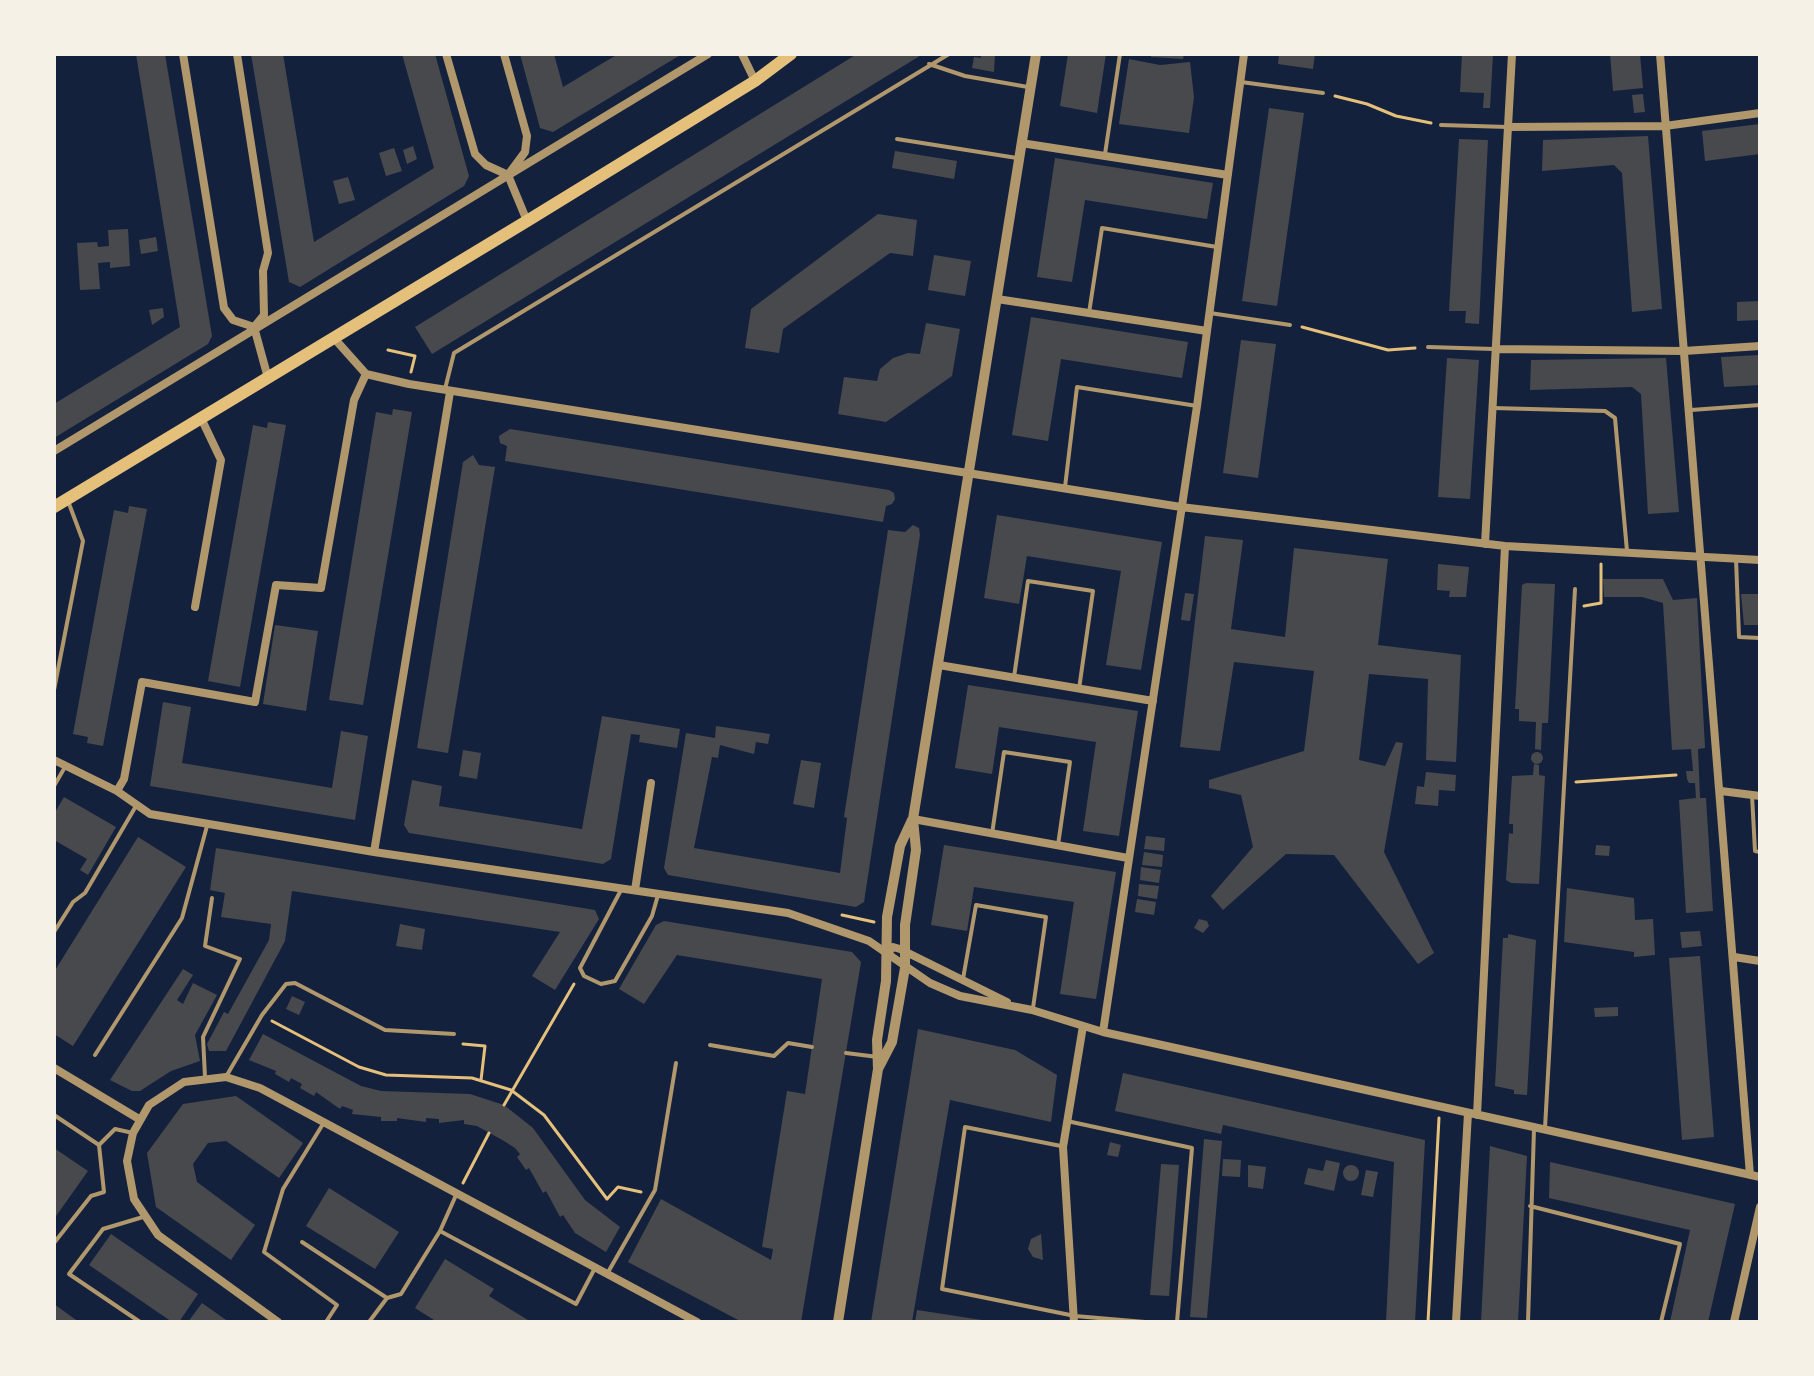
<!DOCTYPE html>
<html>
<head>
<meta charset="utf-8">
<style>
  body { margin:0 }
  #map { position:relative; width:1814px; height:1376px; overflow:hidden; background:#14213d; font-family:"Fira Sans",sans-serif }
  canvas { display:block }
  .frame { position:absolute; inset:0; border:56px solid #f6f1e7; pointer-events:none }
</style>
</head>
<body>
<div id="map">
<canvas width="1814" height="1376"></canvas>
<div class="frame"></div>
</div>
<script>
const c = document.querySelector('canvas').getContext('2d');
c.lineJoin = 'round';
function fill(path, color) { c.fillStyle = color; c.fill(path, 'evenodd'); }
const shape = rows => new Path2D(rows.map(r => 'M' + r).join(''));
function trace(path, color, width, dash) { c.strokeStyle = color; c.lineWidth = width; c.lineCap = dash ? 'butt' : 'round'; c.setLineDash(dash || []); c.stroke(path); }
fill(shape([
  [136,54,165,54,212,336,208,344,54,438,54,404,180,327],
  [251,54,283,54,314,242,434,168,402,54,435,54,469,176,464,186,300,287,289,282],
  [520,54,554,54,563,87,618,54,682,54,553,132,540,128],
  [857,54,923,54,432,354,415,327],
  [981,54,995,54,994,72,972,68,974,57,981,58],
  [1068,54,1106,54,1097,113,1060,106],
  [1151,54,1184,54,1183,59,1151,57],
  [1279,54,1315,54,1313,69,1278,64],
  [1462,54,1493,54,1490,108,1483,108,1484,93,1460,92],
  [1610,54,1640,54,1643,88,1613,91],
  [1129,59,1160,65,1190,62,1194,97,1189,133,1119,124],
  [1643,94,1645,112,1634,113,1632,95],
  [1269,108,1304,113,1277,306,1242,301],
  [1760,124,1760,154,1705,161,1702,131],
  [1648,136,1662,309,1632,312,1622,173,1614,165,1542,171,1543,140],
  [1459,139,1488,140,1479,324,1465,323,1466,311,1449,311],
  [413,146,417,159,407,164,403,150],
  [394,148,402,171,386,176,379,153],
  [895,151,957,161,954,179,892,168],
  [1055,158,1213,183,1207,219,1085,200,1072,282,1037,277],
  [348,177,355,200,339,204,333,181],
  [878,214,917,220,913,256,890,253,783,329,779,353,745,348,751,309],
  [128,229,130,266,110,268,110,262,98,263,100,289,80,290,77,243,97,242,98,247,109,246,108,230],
  [156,237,158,251,141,254,139,240],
  [934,255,971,261,965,296,928,290],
  [1760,301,1760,320,1737,321,1737,302],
  [163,308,164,317,152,325,149,310],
  [1031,317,1188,342,1182,378,1061,359,1048,441,1012,435],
  [926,323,960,329,952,376,886,422,838,414,844,377,877,381,880,369,893,358,908,353,920,354],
  [1241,340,1276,344,1258,478,1223,473],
  [1760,355,1760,385,1724,387,1721,357],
  [1447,358,1479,360,1470,499,1438,497],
  [1666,358,1679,512,1648,514,1641,394,1632,387,1530,390,1531,360],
  [393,409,412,412,363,705,329,700,376,412,392,415],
  [268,422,286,425,240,687,208,681,253,425,267,428],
  [510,429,889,490,894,493,895,499,892,504,886,506,883,522,505,461,507,446,500,443,499,436],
  [473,455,479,465,495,467,448,753,417,748,463,462],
  [129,506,147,509,103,746,87,743,88,737,73,734,114,510,128,513],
  [997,515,1162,542,1141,670,1106,665,1121,571,1027,556,1019,604,984,598],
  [913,525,919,528,920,535,864,902,856,907,668,875,664,868,686,733,715,738,716,726,770,734,768,744,756,742,754,754,720,745,718,758,712,757,694,848,840,873,847,818,844,817,888,530,905,532],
  [1205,536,1243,540,1231,629,1285,637,1294,548,1388,559,1378,645,1461,655,1456,762,1426,760,1428,679,1369,674,1359,760,1385,766,1396,742,1403,743,1384,852,1434,953,1418,964,1334,855,1286,854,1223,910,1211,896,1253,847,1241,795,1209,788,1209,780,1304,751,1314,671,1234,662,1220,751,1180,747],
  [1438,564,1469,567,1466,597,1449,597,1450,591,1437,590],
  [1603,579,1663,579,1673,600,1697,598,1705,748,1698,749,1700,798,1706,798,1713,911,1686,913,1679,800,1696,798,1695,783,1689,783,1687,779,1686,771,1693,771,1691,749,1672,750,1663,603,1642,597,1604,597],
  [1526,583,1555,584,1548,723,1542,723,1541,750,1535,749,1536,722,1519,721,1519,709,1515,709,1522,585],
  [1185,593,1194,594,1190,621,1181,620],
  [1741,594,1760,594,1760,625,1744,625],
  [275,625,318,631,306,711,263,704],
  [968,685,1138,711,1119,836,1083,831,1096,742,999,727,992,774,955,768],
  [163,702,191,707,182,763,332,788,341,731,368,736,355,820,150,786],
  [602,716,680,729,677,748,639,742,640,735,631,734,611,859,603,864,409,833,404,825,412,780,442,786,439,806,582,829],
  [463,750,481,753,477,779,459,776],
  '1531 758a6 6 0 1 1 12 0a6 6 0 1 1-12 0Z',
  [801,760,821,763,814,808,793,804],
  [1534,764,1539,765,1539,775,1545,776,1539,884,1511,883,1506,880,1509,833,1513,834,1513,824,1509,824,1512,776,1533,775],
  [1426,772,1456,775,1455,791,1439,790,1438,806,1415,804,1417,786,1424,787],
  [64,797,116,827,88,875,80,870,87,859,54,840,54,814],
  [1146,836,1165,838,1164,851,1144,849],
  [138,837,186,867,73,1046,54,1034,54,972],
  [944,845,1116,872,1096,999,1060,994,1074,902,974,887,967,931,931,925],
  [1596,845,1610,846,1609,856,1595,855],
  [216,848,595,910,599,919,555,990,532,976,560,932,292,891,285,941,226,1051,209,1051,207,1044,224,1012,228,1014,269,940,271,924,221,917,225,893,210,890],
  [1144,852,1163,855,1162,867,1142,865],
  [1141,867,1161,870,1159,883,1140,880],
  [1139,884,1159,886,1157,899,1138,896],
  [1567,888,1634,898,1635,920,1653,919,1655,955,1634,957,1634,952,1564,942],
  [1137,899,1156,902,1154,915,1135,912],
  [1199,919,1207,921,1209,926,1203,933,1194,928],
  [664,921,852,952,861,962,801,1322,742,1322,628,1262,661,1199,771,1260,773,1249,762,1247,787,1091,805,1094,822,979,677,955,644,1004,619,989,656,925],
  [400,924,425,929,422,950,396,946],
  [1700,931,1702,946,1682,948,1680,932],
  [1508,934,1536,940,1527,1095,1514,1094,1514,1090,1495,1086,1503,938,1508,938],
  [1700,956,1714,1137,1682,1140,1669,958],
  [183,969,193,975,177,1000,183,1004,193,983,217,995,195,1035,200,1061,171,1071,140,1091,132,1091,110,1080],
  [292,996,305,1002,299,1015,286,1009],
  [1618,1007,1618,1016,1595,1017,1594,1008],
  [918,1029,1015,1050,1057,1075,1051,1122,950,1100,912,1322,871,1322],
  [263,1034,361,1086,381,1091,470,1094,504,1105,533,1128,585,1200,620,1227,606,1252,575,1233,563,1215,560,1217,546,1191,543,1193,529,1168,526,1170,517,1157,520,1154,515,1148,504,1141,477,1126,464,1124,464,1120,439,1123,439,1119,426,1118,426,1122,397,1118,397,1121,381,1121,381,1117,352,1114,353,1110,342,1106,340,1109,316,1092,314,1096,300,1088,302,1084,291,1078,289,1082,275,1074,276,1071,249,1060],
  [1123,1073,1425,1140,1415,1322,1386,1322,1394,1162,1223,1125,1221,1134,1115,1111],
  [236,1096,303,1143,279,1178,226,1141,208,1143,193,1164,197,1182,255,1225,231,1260,156,1207,147,1153,183,1104],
  [1204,1139,1222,1141,1207,1318,1190,1317],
  [1110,1142,1121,1145,1118,1157,1107,1155],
  [1490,1146,1527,1156,1518,1322,1481,1322],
  [54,1148,88,1171,54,1219],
  [1223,1159,1241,1160,1240,1177,1222,1176],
  [1326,1160,1340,1163,1334,1191,1304,1184,1308,1168,1323,1171],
  [1550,1162,1735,1204,1708,1322,1670,1322,1690,1230,1549,1198],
  [1161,1164,1179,1165,1169,1296,1150,1295],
  [1248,1165,1266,1167,1263,1189,1248,1187],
  '1343 1173a8 8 0 1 1 16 0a8 8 0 1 1-16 0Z',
  [1366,1170,1378,1172,1373,1197,1361,1195],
  [329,1188,399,1232,375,1269,306,1226],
  [111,1234,198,1294,179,1322,172,1322,89,1265],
  [1041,1234,1043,1260,1033,1257,1028,1249,1031,1239],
  [445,1259,494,1289,489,1296,531,1322,437,1322,415,1308],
  [202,1303,229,1322,188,1322],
  [54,1304,79,1322,54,1322],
  [917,1310,982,1320,982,1322,915,1322]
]), '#48494c');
trace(shape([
  [1335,96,1367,104,1396,116,1431,123],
  [1302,327,1388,350,1415,348],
  [388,350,415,356,411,372],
  [1584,606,1601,603,1601,564],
  [1576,782,1676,775],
  [842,915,874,922],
  [272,1021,359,1067,386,1075,472,1078,511,1090,544,1115,607,1199,618,1187,641,1192],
  [463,1044,485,1046,481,1080],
  [504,1105,574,984],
  [463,1183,489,1133],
  [1428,1322,1439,1118]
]), '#e5c07b', 3);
trace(shape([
  [929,64,965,76,1028,87],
  [1241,82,1323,93],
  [1441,125,1508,127],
  [897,139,1017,158],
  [1105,154,1120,54],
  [1089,313,1102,228,1217,247],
  [1210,313,1290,325],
  [1428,347,1494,349],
  [445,389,454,353,949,54],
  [1493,408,1605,411,1615,418,1627,551],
  [1691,410,1760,405],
  [1065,487,1077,387,1197,406],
  [1736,559,1739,637,1760,638],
  [1014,677,1028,581,1093,591,1079,689],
  [54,690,83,541,68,501],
  [54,786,65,767],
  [1752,795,1755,851,1760,852],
  [992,834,1004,752,1070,762,1058,845],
  [621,890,580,968,584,976,601,984,615,981,652,916,658,895],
  [54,932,73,902,85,893,136,806],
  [963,979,976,905,1046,917,1033,1008],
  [710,1045,774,1056,788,1043,812,1047],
  [846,1053,878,1057],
  [95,1055,182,918,207,826],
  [227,1075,262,1015,286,984,295,983,385,1030,454,1034],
  [205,1077,203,1037,240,959,205,946,212,898],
  [54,1115,99,1145,104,1192,91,1196,54,1243],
  [1067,1121,1192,1148,1177,1322],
  [323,1124,283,1189,264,1252,337,1305,326,1322],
  [1545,1128,1575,589],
  [99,1145,115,1129,133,1133],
  [1061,1146,965,1127,942,1289,1075,1316,1145,1322],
  [1530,1206,1680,1244,1661,1322],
  [440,1231,457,1193],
  [302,1242,387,1298],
  [607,1274,655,1190,676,1063],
  [140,1322,69,1274,103,1229,143,1217],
  [369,1322,387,1298,401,1294,440,1231,576,1304,595,1268],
  [1528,1322,1534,1129]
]), '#b1986c', 4);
trace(shape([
  [183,54,224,308,233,320,254,327],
  [237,54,268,253,263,271,264,315,254,327,268,378],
  [446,54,475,154,486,165,508,175],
  [504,54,527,136,525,152,508,175,527,221],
  [742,54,755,81],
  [1660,54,1750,1175],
  [1508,127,1665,126,1760,113],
  [1021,143,1228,175],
  [997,299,1207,331],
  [333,337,366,374,409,384,1181,507,1505,546,1760,560],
  [1496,349,1684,351,1760,346],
  [54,451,708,54],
  [1485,544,1512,54],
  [195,607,221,460,201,418],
  [939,665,1153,701],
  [54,760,117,791,150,814,374,852,788,913,869,941,930,983,960,996,1032,1010,1103,1032,1760,1177],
  [117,791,124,779,142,682,255,702,276,585,321,588,354,400,366,374],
  [1721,791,1760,796],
  [913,819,1128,858],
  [374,852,450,392],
  [635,890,651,783],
  [886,955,893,947,900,949,1007,1002],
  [1734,957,1760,961],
  [1103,1032,1197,406,1244,54],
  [54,1068,139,1119],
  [1477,1115,1505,546],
  [278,1322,158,1235,134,1199,127,1161,133,1133,149,1105,184,1082,226,1077,260,1088,697,1322],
  [1074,1322,1063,1147,1083,1026],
  [1456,1322,1468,1113],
  [1734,1322,1760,1207]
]), '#b1986c', 8);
trace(shape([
  [878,1069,892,1042,905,968,905,925,916,850,913,819,1036,54],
  [838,1322,878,1069,877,1040,886,981,887,917,900,846,912,820]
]), '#b1986c', 10);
trace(shape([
  [54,507,527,221,755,81,791,54]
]), '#e5c07b', 12);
</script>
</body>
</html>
